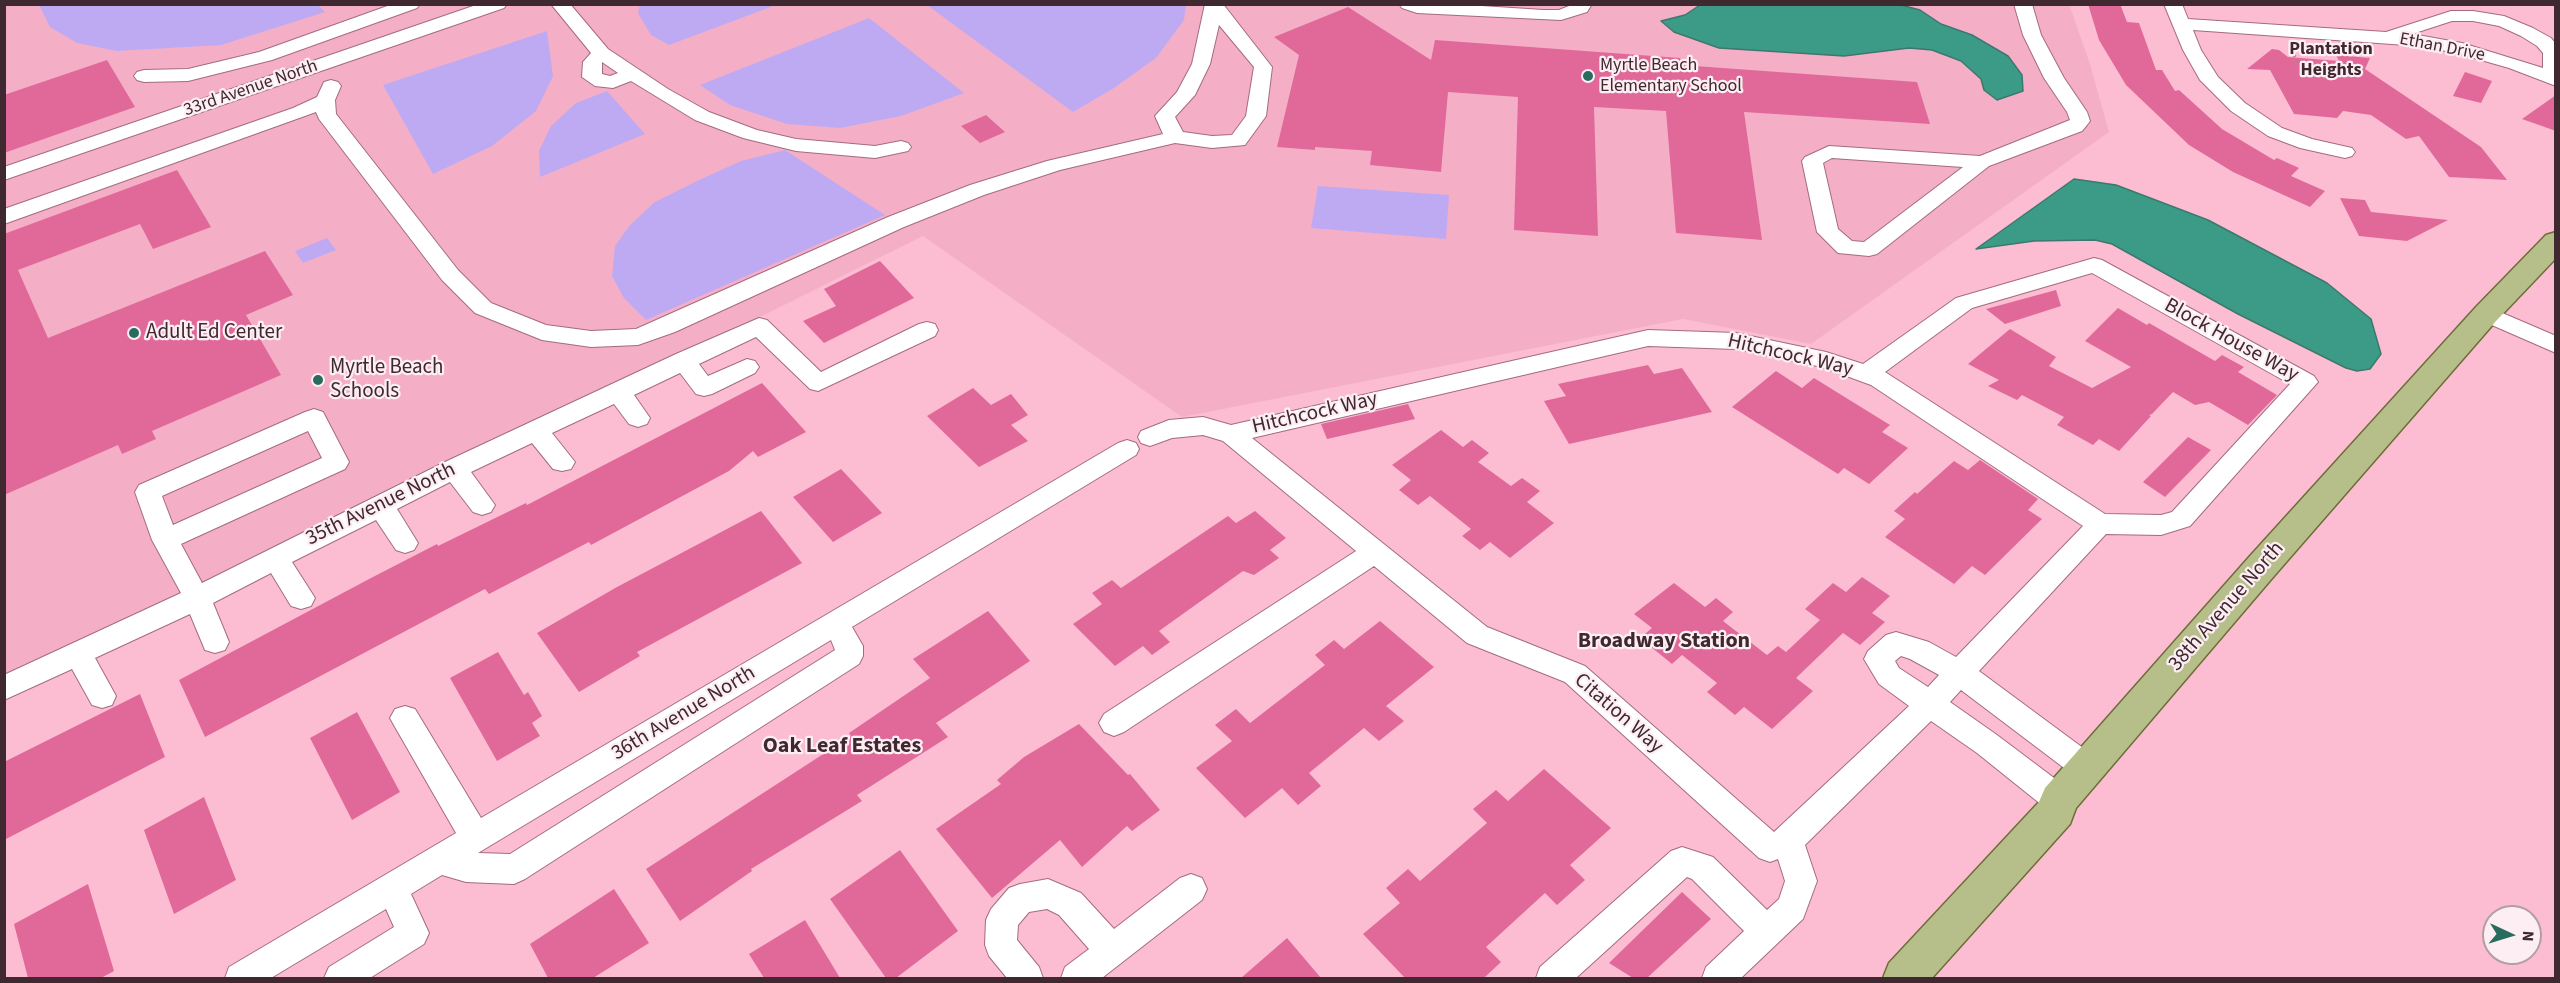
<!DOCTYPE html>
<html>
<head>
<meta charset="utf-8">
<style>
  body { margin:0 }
  #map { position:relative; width:2560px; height:983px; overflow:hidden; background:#fcbdd2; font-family:"Source Sans 3",sans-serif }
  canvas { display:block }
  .frame { position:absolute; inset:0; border:6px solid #402830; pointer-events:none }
  .north { position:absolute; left:2482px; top:905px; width:60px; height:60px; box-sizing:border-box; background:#fceef2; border:2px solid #b19fa4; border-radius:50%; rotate:94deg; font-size:16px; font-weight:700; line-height:24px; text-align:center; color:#402830 }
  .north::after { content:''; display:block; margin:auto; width:21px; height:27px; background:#286c5d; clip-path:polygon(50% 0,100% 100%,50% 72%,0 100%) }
</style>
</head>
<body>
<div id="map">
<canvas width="2560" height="983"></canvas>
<div class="frame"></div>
<div class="north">N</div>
</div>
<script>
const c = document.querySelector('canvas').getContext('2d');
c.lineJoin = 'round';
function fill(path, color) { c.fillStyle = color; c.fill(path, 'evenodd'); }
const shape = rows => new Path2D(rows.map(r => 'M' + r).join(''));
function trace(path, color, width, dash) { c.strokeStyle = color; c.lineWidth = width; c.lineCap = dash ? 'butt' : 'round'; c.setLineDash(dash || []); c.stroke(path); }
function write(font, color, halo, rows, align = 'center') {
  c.font = font + ' "Source Sans 3",sans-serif'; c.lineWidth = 4.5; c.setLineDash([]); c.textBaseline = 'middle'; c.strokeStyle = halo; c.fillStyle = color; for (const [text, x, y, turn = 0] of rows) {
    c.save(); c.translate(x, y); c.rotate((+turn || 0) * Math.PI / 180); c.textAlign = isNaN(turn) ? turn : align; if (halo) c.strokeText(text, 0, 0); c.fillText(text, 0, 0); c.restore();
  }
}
fill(shape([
  [2069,4,2090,64,2109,132,1811,344,1683,319,1182,417,923,236,5,692,5,5]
]), '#f4afc7');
fill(shape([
  [318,5,325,12,221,45,117,51,77,43,50,27,39,5],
  [640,5,640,4,776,5,669,45,651,35,638,13],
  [927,5,1186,5,1184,20,1156,58,1114,88,1073,112],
  [869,18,964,93,901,116,840,128,787,124,730,105,700,85],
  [547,31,553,76,536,111,492,146,433,174,383,85],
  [607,91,645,134,540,177,539,151,551,126,576,103],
  [785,150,885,215,646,320,624,298,612,276,615,246,630,225,655,202,697,181,741,161],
  [1318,186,1449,195,1446,239,1311,228],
  [327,238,336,250,303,263,295,251]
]), '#beaaf3');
const water = shape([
  [1700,5,1901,5,1920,10,1941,24,1972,35,2008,56,2022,75,2023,91,1997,100,1984,90,1981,79,1961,61,1932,50,1909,48,1844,56,1719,48,1674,32,1661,21,1685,15,1700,5],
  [2074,179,2116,185,2208,220,2327,283,2371,319,2381,354,2370,369,2357,371,2346,368,2238,314,2112,244,2095,240,2034,241,1976,249,2074,179]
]);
fill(water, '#3c9b87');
trace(water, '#3d786d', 1.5);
fill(shape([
  [2088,4,2120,4,2127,22,2139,23,2156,70,2162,70,2175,91,2179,90,2222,129,2274,160,2277,158,2299,168,2291,176,2325,191,2310,207,2233,172,2189,145,2126,85,2099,40],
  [1348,7,1431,60,1435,40,1680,58,1681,65,1917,82,1930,124,1744,112,1762,240,1676,233,1666,111,1594,107,1598,236,1514,230,1518,97,1448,92,1441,172,1370,165,1372,151,1315,147,1315,150,1277,147,1299,55,1274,37],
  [2272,49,2279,50,2288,57,2339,61,2336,55,2370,58,2365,69,2481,147,2507,180,2449,177,2419,136,2406,139,2371,115,2343,111,2337,118,2294,114,2270,70,2247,69],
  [107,60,135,107,4,153,4,95],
  [2465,72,2492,81,2481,103,2453,96],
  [2556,95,2556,131,2522,119],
  [986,115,1005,132,980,143,961,126],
  [177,170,211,227,153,249,140,224,18,270,48,338,265,251,293,295,246,315,281,375,152,431,156,439,122,454,118,445,4,495,4,234],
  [2340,198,2365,200,2371,212,2448,220,2407,241,2359,236],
  [880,261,914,298,824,343,803,321,836,306,824,289],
  [2056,290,2061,306,2005,324,1986,309],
  [2118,308,2147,325,2149,323,2215,361,2222,355,2244,367,2238,372,2277,395,2248,425,2209,402,2195,405,2173,392,2152,414,2149,415,2151,416,2119,451,2099,439,2093,445,2057,425,2064,417,2022,395,2017,400,1988,386,1999,380,1968,364,2010,329,2056,357,2049,366,2092,388,2131,367,2085,341],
  [1648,365,1654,374,1682,368,1712,412,1569,444,1544,401,1566,396,1558,384],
  [1776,371,1802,388,1814,378,1890,425,1882,432,1908,448,1869,484,1844,468,1838,474,1732,407],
  [762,383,806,432,758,457,753,451,729,471,591,545,589,542,489,594,485,589,205,737,179,680,371,578,437,544,438,546,526,503,527,505],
  [973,388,991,405,1011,394,1028,415,1011,425,1028,441,979,467,927,416],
  [1408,404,1415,419,1327,439,1321,424],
  [1441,430,1463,447,1472,440,1489,453,1478,462,1511,486,1522,478,1540,491,1527,502,1554,523,1510,558,1490,542,1480,550,1462,536,1471,529,1430,496,1418,505,1399,490,1411,480,1392,465],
  [2188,437,2211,450,2165,497,2143,482],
  [1980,460,2038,499,2028,510,2042,519,1985,575,1972,566,1954,584,1885,537,1905,519,1894,511,1915,492,1917,494,1954,461,1968,470],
  [841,469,882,513,833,542,793,497],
  [761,511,802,563,637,652,640,656,579,692,537,633,617,587],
  [1255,511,1286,538,1270,550,1279,558,1254,575,1243,571,1159,631,1170,642,1152,655,1143,646,1115,666,1073,624,1102,604,1092,593,1112,580,1121,588,1228,516,1236,523],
  [1862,577,1890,596,1872,613,1885,622,1860,645,1843,633,1796,678,1813,691,1772,729,1744,707,1735,715,1707,692,1717,683,1682,655,1672,664,1640,638,1652,628,1634,614,1674,583,1705,607,1716,598,1733,612,1723,621,1767,655,1778,646,1786,652,1820,620,1805,609,1833,583,1846,592],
  [988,611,1030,661,936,723,948,737,857,795,862,801,751,869,752,871,680,921,646,869,851,736,849,733,930,678,913,659],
  [1380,621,1434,667,1386,706,1404,721,1379,741,1364,728,1309,773,1321,786,1298,805,1282,788,1245,818,1196,768,1232,741,1215,725,1236,709,1250,723,1325,665,1315,655,1334,640,1344,649],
  [498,652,524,695,528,692,542,716,532,723,540,736,497,761,450,678],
  [140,694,165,757,4,840,4,762],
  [357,712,400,792,352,820,310,738],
  [1079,724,1128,775,1130,774,1160,810,1132,831,1127,826,1082,867,1060,840,992,898,936,829,1001,784,997,780,1024,757],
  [1544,769,1611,828,1570,865,1585,880,1557,905,1545,893,1486,947,1501,962,1484,978,1405,978,1363,934,1400,903,1386,888,1408,869,1420,881,1487,823,1473,809,1496,790,1508,801],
  [204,797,236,880,174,914,144,830],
  [900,850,958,931,896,978,886,978,830,899],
  [88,884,114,971,101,978,28,978,14,924],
  [614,889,649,943,593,978,548,978,530,944],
  [1682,892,1711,919,1647,978,1633,978,1609,963],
  [805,920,840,978,764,978,749,954],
  [1287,938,1321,978,1241,978]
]), '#e1699a');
const minor = shape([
  [393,4,420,4,417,8,272,60,188,81,144,82,137,80,134,76,137,72,144,70,188,69,259,52,393,4],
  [479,4,507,4,504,8,4,180,4,167,479,4],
  [551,4,570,4,608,49,668,89,709,112,757,130,796,139,875,146,901,141,908,143,911,147,908,151,875,158,796,151,743,138,695,120,631,81,613,88,595,86,582,77,583,62,591,53,551,4],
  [602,62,618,73,610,76,602,74,602,62],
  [1205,4,1223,4,1272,67,1266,116,1245,145,1212,148,1175,143,1060,170,984,195,904,227,675,332,638,345,591,347,542,340,475,313,442,280,319,119,316,112,4,224,4,209,293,108,317,97,324,82,331,80,338,82,341,86,335,100,336,114,458,270,491,303,546,325,591,331,636,329,888,217,970,185,1047,161,1163,134,1155,116,1177,92,1192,64,1205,4],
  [1219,25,1254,67,1246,116,1232,135,1212,136,1183,132,1175,117,1195,95,1210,64,1219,25],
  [1399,4,1451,4,1543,10,1559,10,1574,4,1592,4,1587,12,1561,20,1417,13,1402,8,1399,4],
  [2014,4,2032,4,2041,35,2064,78,2087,112,2090,121,2087,125,2082,131,1989,166,1877,254,1869,256,1838,253,1817,232,1802,161,1805,157,1829,146,1980,156,2070,120,2067,112,2044,78,2023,35,2014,4],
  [1832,158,1963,167,1864,242,1852,241,1838,229,1823,163,1832,158],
  [2164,4,2182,4,2188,19,2386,32,2451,11,2473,11,2504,16,2533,28,2551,38,2556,44,2556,86,2509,68,2453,52,2406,45,2193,30,2201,50,2218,77,2245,103,2282,128,2312,139,2352,148,2355,152,2352,156,2345,158,2300,148,2268,136,2231,111,2200,80,2183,50,2164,4],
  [2452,21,2473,21,2499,26,2521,36,2537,46,2543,53,2543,68,2462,43,2412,34,2452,21],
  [2094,258,2102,260,2314,376,2318,382,2190,526,2161,535,2106,534,1979,671,2098,759,2102,768,2098,777,2087,781,2076,777,1961,690,1950,702,1997,735,2070,790,2074,800,2070,810,2059,814,2048,810,1977,753,1931,721,1805,845,1817,881,1803,919,1741,978,1702,978,1706,967,1744,931,1692,879,1687,877,1576,978,1536,978,1540,967,1671,851,1682,847,1713,857,1767,910,1779,899,1785,881,1778,859,1770,862,1759,858,1565,682,1467,643,1374,566,1124,732,1114,736,1104,732,1099,723,1104,714,1356,551,1223,441,1203,435,1172,438,1150,446,1141,443,1138,437,1141,431,1169,420,1203,417,1231,425,1648,330,1736,333,1826,352,1863,364,1956,298,2094,258],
  [2092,273,2290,384,2172,512,2161,515,2105,514,1885,372,1972,308,2092,273],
  [1648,346,1736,349,1822,367,1871,385,2083,526,1956,657,1929,642,1896,632,1886,635,1868,651,1864,659,1879,684,1909,706,1774,832,1585,666,1487,627,1252,438,1648,346],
  [1901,656,1910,659,1939,675,1928,687,1899,668,1895,661,1901,656],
  [2486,306,2556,336,2556,353,2478,319,2475,314,2478,309,2486,306],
  [759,318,767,320,821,372,919,324,927,322,935,324,938,330,935,336,818,391,810,389,756,337,699,364,708,376,747,359,755,361,759,367,755,373,712,394,704,396,696,394,680,373,634,395,650,418,647,424,638,427,629,424,614,404,552,433,575,462,571,469,562,471,553,469,532,443,471,472,495,505,491,512,482,515,473,512,450,482,397,509,418,543,414,550,405,553,396,550,376,520,292,562,315,598,311,606,301,609,291,606,271,573,213,603,229,642,225,650,215,653,205,650,190,614,95,658,116,696,112,705,102,708,92,705,72,669,4,700,4,675,181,593,152,540,135,492,139,485,305,412,314,409,323,412,349,462,345,469,181,544,202,583,445,462,676,354,759,318],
  [308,431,322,458,173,525,162,496,308,431],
  [1127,440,1136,443,1139,449,1136,455,852,627,863,646,863,656,859,664,525,879,514,884,466,882,442,875,411,894,429,933,424,944,370,978,324,978,329,967,394,927,386,909,271,978,225,978,229,967,456,833,395,727,390,718,395,709,405,706,415,709,481,818,1118,443,1127,440],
  [831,640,835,650,510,854,478,853,831,640],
  [1191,874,1202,878,1207,889,1202,900,1102,978,1061,978,1065,967,1089,949,1059,915,1047,909,1029,912,1018,925,1017,940,1039,967,1043,978,1007,978,989,956,985,945,986,920,991,909,1009,888,1020,884,1048,879,1081,893,1114,929,1180,878,1191,874]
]);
const major = shape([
  [2556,232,2556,258,2496,321,2274,576,2076,808,2070,824,1932,978,1883,978,1889,963,2039,802,2045,788,2250,556,2476,307,2546,235,2556,232]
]);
trace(minor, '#a46b80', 2);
trace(major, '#6d6d37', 3);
trace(shape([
  [2291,50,2300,65,2310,70]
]), '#af8090', 3, [2, 4]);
fill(minor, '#fff');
fill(major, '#b6be89');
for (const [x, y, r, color] of [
  [1588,76,6,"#286c5d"],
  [134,333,6,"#286c5d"],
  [318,380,6,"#286c5d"]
]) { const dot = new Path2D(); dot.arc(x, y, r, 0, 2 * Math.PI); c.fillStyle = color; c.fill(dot); trace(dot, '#fceef2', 2); }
write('18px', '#402830', '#fceef2', [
  ["Ethan Drive",2442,48,11],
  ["33rd Avenue North",251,89,-19]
]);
write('bold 18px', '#402830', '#fceef2', [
  ["Plantation",2331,50],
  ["Heights",2331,71]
]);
write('18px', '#402830', '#fceef2', [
  ["Myrtle Beach",1600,66],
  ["Elementary School",1600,87]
], 'left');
write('21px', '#402830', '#fceef2', [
  ["Adult Ed Center",146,333],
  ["Myrtle Beach",330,368],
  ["Schools",330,392]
], 'left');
write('21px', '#402830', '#fceef2', [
  ["Block House Way",2231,341,29],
  ["Hitchcock Way",1790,356,13],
  ["Hitchcock Way",1315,414,-13],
  ["35th Avenue North",381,505,-26],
  ["38th Avenue North",2227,607,-49],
  ["36th Avenue North",684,714,-31],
  ["Citation Way",1618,714,41]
]);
write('bold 22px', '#402830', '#fceef2', [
  ["Broadway Station",1664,642],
  ["Oak Leaf Estates",842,747]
]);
</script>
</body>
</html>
